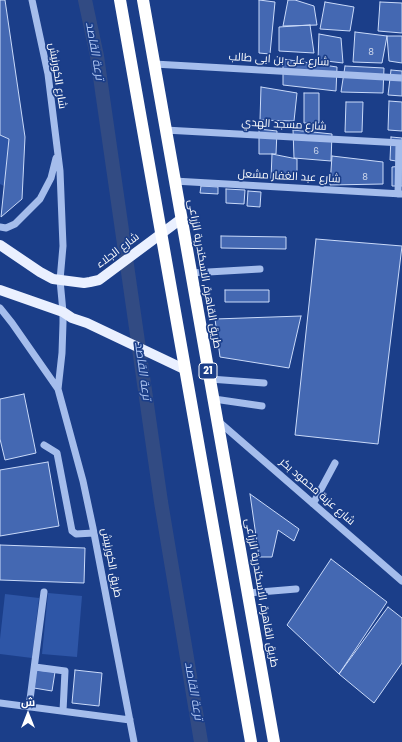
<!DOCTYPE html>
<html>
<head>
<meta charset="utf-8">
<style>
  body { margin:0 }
  #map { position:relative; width:402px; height:742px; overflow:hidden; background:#1b3e89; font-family:Poppins,Cairo,sans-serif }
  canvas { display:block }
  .north { position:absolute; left:8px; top:694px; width:40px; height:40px; -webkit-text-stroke:3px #1b3e89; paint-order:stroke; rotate:0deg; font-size:11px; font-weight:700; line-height:16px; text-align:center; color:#fff }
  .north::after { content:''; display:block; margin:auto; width:14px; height:18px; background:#fff; clip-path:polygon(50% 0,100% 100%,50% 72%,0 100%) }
</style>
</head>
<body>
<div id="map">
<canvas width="402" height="742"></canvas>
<div class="north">ش</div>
</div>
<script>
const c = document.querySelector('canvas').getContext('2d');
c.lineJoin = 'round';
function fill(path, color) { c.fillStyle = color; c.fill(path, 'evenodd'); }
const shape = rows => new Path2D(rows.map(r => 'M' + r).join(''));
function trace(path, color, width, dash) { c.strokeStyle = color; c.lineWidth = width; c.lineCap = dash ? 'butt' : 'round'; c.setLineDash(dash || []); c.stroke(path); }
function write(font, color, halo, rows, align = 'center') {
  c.font = font + ' Poppins,Cairo,sans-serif'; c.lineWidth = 3.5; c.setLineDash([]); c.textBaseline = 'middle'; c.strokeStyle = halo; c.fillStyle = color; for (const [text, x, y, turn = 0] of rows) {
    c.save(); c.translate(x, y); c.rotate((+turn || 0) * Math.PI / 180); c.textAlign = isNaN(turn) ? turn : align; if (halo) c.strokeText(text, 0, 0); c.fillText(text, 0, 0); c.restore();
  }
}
fill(shape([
  [0,135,9,139,4,186,0,184],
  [48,593,82,596,77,657,42,654],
  [5,594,39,598,32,658,0,654,0,639]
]), '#2e56a7');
trace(shape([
  [85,0,97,56,161,502,201,742]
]), '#324b83', 14);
const building = shape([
  [0,0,5,0,25,137,22,199,1,217,9,139,0,135,0,0],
  [259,0,275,2,270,54,259,53,259,0],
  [288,0,295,0,314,6,317,25,283,26,288,0],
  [325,2,354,7,350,31,320,29,325,2],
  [380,2,402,3,402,33,378,31,380,2],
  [310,25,314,53,279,51,279,27,310,25],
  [355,32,387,36,382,63,353,62,355,32],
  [319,34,341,38,343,63,318,60,319,34],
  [387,36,402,36,402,63,389,61,387,36],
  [283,59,337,67,336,91,283,85,283,59],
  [345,66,384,68,383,93,341,92,345,66],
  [391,70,402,71,402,96,388,95,391,70],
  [261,87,297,93,294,121,260,120,261,87],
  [304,93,319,93,319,123,304,123,304,93],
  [389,101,402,102,402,131,388,130,389,101],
  [346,102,363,102,362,132,345,132,346,102],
  [259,129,277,131,276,154,259,154,259,129],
  [293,130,332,134,331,161,294,158,293,130],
  [391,137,402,138,402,162,390,160,391,137],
  [272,154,297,159,297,179,271,179,272,154],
  [332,156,383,162,383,184,330,185,332,156],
  [402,166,402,186,392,186,392,167,402,166],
  [201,186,218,187,218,194,200,193,201,186],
  [226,189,245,190,244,204,226,203,226,189],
  [248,191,261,192,260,207,247,206,248,191],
  [221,236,286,237,286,249,221,248,221,236],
  [316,239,402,246,378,444,295,435,316,239],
  [225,290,269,290,269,302,225,302,225,290],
  [301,316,289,368,220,357,215,319,301,316],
  [24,394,36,453,5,460,0,439,0,399,24,394],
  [48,462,59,526,0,536,0,470,48,462],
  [250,494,299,529,294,541,278,530,272,557,259,557,250,494],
  [0,545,85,548,84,583,0,580,0,545],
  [331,559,387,602,339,674,287,625,331,559],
  [388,607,402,618,402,663,374,703,339,674,388,607],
  [36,670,55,672,52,691,34,688,36,670],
  [75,670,102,673,99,706,72,703,75,670]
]);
fill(building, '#4468b2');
trace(building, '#cadaf9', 1);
trace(shape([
  [32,0,48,74,60,171,63,246,60,280,63,312,63,323,62,353,58,389],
  [154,64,402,78],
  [165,130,402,143],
  [174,181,402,194],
  [398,194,399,143],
  [0,227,6,228,15,224,40,199,51,178,56,158],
  [191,273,260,269],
  [0,308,12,323,58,389,83,481,93,528,134,742],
  [210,379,264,383],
  [214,399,262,406],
  [218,421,402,581],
  [44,445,57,453,72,531,76,534,94,533],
  [313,504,335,463],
  [248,593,296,589],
  [35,667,65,671,63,711],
  [0,703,130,720],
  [29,707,44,592]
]), '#a5bdec', 7);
trace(shape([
  [0,245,40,272,53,279,84,283,90,282,99,280,181,219],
  [0,290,63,312,72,318,87,323,186,370]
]), '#eaf0ff', 10);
trace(shape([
  [120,0,251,742],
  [143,0,274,742]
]), '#fff', 12);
write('9px', '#d0d9ec', null, [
  ["8",371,53],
  ["6",316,152],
  ["8",365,178]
]);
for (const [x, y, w] of [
  [208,371,18]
]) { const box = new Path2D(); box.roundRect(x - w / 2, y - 8, w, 16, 3); c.fillStyle = '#1b3e89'; c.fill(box); trace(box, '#fff', 1); }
write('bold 10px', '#fff', null, [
  ["21",208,371]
]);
write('11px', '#fff', '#1b3e89', [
  ["شارع على بن ابى طالب",279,60,3],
  ["شارع الكورنيش",57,76,81],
  ["شارع مسجد الهدي",284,125,3],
  ["شارع عبد الغفار مشعل",289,177,3],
  ["شارع الجلاء",118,251,-37],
  ["طريق القاهرة, الاسكندرية الزراعى",204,274,80],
  ["شارع عزبة محمود بكر",317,492,41],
  ["طريق الكورنيش",111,563,79],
  ["طريق القاهرة, الاسكندرية الزراعى",261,593,80]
]);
write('italic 12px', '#b0c7f4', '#1b3e89', [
  ["ترعة القاصد",94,51,80],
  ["ترعة القاصد",142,371,82],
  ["ترعة القاصد",193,691,80]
]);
</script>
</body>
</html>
